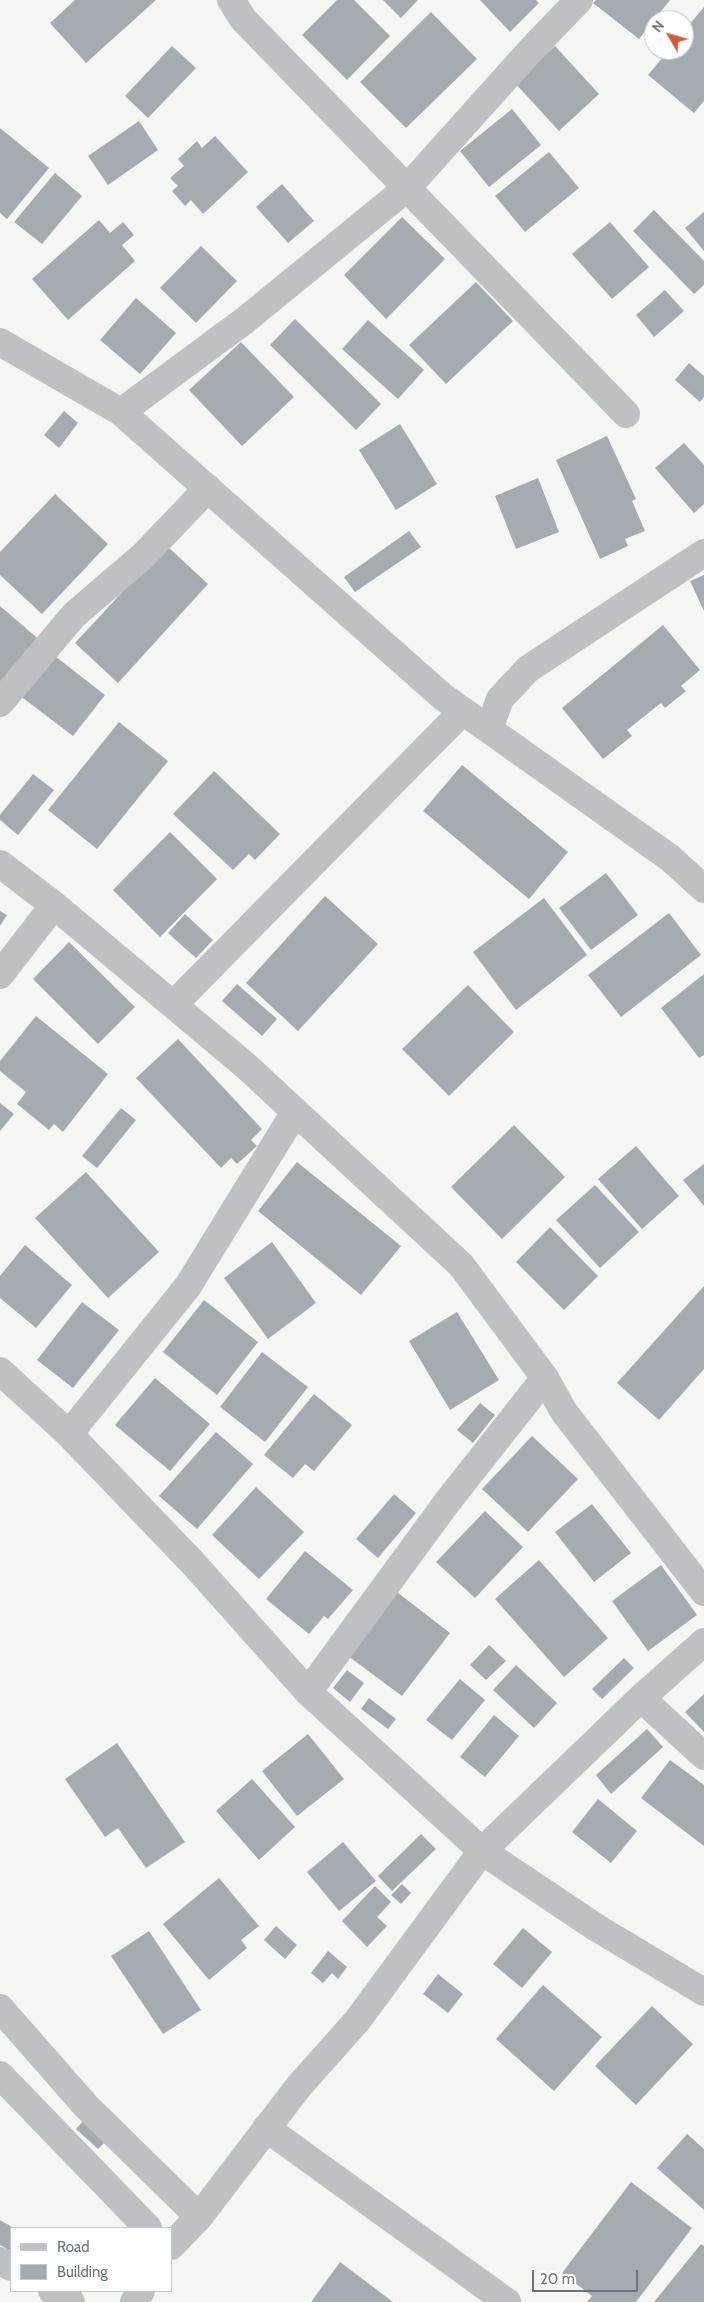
<!DOCTYPE html>
<html>
<head>
<meta charset="utf-8">
<style>
  body { margin:0 }
  #map { position:relative; width:704px; height:2302px; overflow:hidden; background:#f5f5f2; font-family:Cabin,sans-serif }
  canvas { display:block }
  .legend { position:absolute; left:10px; top:2227px; width:162px; height:65px; box-sizing:border-box; background:#fff; border:1px solid #c3c8cc; margin:0; padding:6px 9px; list-style:none; font-size:15px; color:#687580 }
  .legend li { display:flex; align-items:center; gap:10px; height:25px }
  .legend b { width:25px; border:1px solid #c3c8cc }
  .north { position:absolute; left:644px; top:10px; width:50px; height:50px; box-sizing:border-box; background:#fff; border:1px solid #c3c8cc; border-radius:50%; rotate:308deg; font-size:14px; font-weight:700; line-height:20px; text-align:center; color:#687580 }
  .north::after { content:''; display:block; margin:auto; width:18px; height:22px; background:#ce5e3a; clip-path:polygon(50% 0,100% 100%,50% 72%,0 100%) }
  .scale { position:absolute; left:532px; top:2270px; width:106px; height:22px; box-sizing:border-box; border:2px solid #687580; border-top:0; padding-left:6px; font-size:15px; line-height:18px; white-space:nowrap; color:#687580; -webkit-text-stroke:4px #fff; paint-order:stroke }
</style>
</head>
<body>
<div id="map">
<canvas width="704" height="2302"></canvas>
<ul class="legend">
<li><b style="height:6px;background:#bdc1c4"></b>Road</li>
<li><b style="height:14px;background:#a5acb1"></b>Building</li>
</ul>
<div class="north">N</div>
<div class="scale">20 m</div>
</div>
<script>
const c = document.querySelector('canvas').getContext('2d');
c.lineJoin = 'round';
function fill(path, color) { c.fillStyle = color; c.fill(path, 'evenodd'); }
const shape = rows => new Path2D(rows.map(r => 'M' + r).join(''));
function trace(path, color, width, dash) { c.strokeStyle = color; c.lineWidth = width; c.lineCap = dash ? 'butt' : 'round'; c.setLineDash(dash || []); c.stroke(path); }
fill(shape([
  [75,0,156,0,86,63,50,23],
  [337,0,354,0,390,36,347,80,302,35],
  [383,0,418,0,401,18],
  [480,0,536,0,539,3,510,32],
  [596,0,670,0,639,39,593,3],
  [704,7,704,101,694,113,648,75,669,50,684,50,684,31],
  [431,12,477,59,406,128,360,82],
  [172,46,196,68,148,118,125,96],
  [555,46,599,94,559,131,515,83],
  [512,109,541,145,489,187,460,151],
  [139,121,158,150,108,185,88,156],
  [0,128,49,168,7,219,0,213],
  [215,136,248,172,203,214,191,200,185,206,172,191,178,186,170,178,184,166,178,159,197,141,202,148],
  [549,152,579,188,525,232,495,196],
  [55,173,82,196,42,244,14,222],
  [282,184,314,221,288,243,256,207],
  [654,210,704,261,704,285,694,294,633,231],
  [704,212,704,251,685,228],
  [402,217,445,259,386,319,344,275],
  [99,220,110,233,123,222,134,235,122,245,135,261,68,320,32,279],
  [610,222,649,267,612,299,572,254],
  [201,246,237,281,196,323,160,288],
  [476,282,513,321,446,384,409,345],
  [665,290,684,311,654,337,636,315],
  [136,298,176,333,140,374,100,340],
  [295,319,381,404,356,430,270,345],
  [368,320,424,370,398,399,342,349],
  [241,342,294,397,242,446,189,390],
  [689,363,704,376,704,397,700,402,675,380],
  [64,411,78,423,59,448,44,435],
  [400,424,437,484,396,510,359,450],
  [607,436,636,499,632,501,645,531,625,539,628,546,600,559,556,460],
  [684,443,704,465,704,504,694,513,655,468],
  [538,478,559,532,516,549,495,496],
  [55,494,108,544,42,614,0,575,0,552],
  [409,531,421,547,355,592,344,577],
  [166,545,208,584,118,683,75,643],
  [704,575,704,611,690,581],
  [0,606,42,642,0,689],
  [663,625,700,670,681,686,686,691,665,708,661,703,627,730,632,736,603,759,562,708],
  [51,653,105,695,73,736,19,695],
  [119,722,168,761,97,849,48,810],
  [462,765,568,852,529,899,423,811],
  [214,771,280,834,255,860,249,854,233,870,173,814],
  [33,774,54,790,18,835,0,820,0,815],
  [170,832,217,879,160,937,113,890],
  [606,873,638,915,591,950,559,908],
  [325,896,378,944,298,1031,246,983],
  [544,898,587,955,516,1010,473,952],
  [0,911,7,915,0,926],
  [669,913,701,955,621,1017,588,975],
  [185,914,213,940,196,958,168,933],
  [69,942,135,1007,98,1044,33,979],
  [704,974,704,1055,699,1058,661,1008],
  [237,984,277,1019,262,1036,222,1001],
  [468,985,514,1032,449,1096,402,1049],
  [36,1016,108,1074,63,1132,54,1124,49,1130,17,1104,26,1092,0,1071,0,1061],
  [178,1039,262,1129,251,1140,257,1146,237,1164,231,1158,221,1168,136,1078],
  [0,1103,14,1114,0,1131],
  [121,1108,136,1120,97,1168,82,1156],
  [514,1125,565,1177,502,1239,451,1187],
  [636,1146,679,1196,642,1229,598,1179],
  [297,1162,401,1246,361,1295,258,1211],
  [704,1164,704,1206,683,1180],
  [86,1172,159,1252,108,1298,35,1218],
  [595,1185,639,1232,600,1268,556,1220],
  [550,1227,598,1276,564,1310,516,1262],
  [272,1242,316,1303,268,1339,224,1278],
  [25,1245,72,1285,36,1328,0,1298,0,1276],
  [704,1286,704,1369,659,1420,617,1383],
  [204,1300,258,1342,217,1395,163,1352],
  [82,1302,119,1330,73,1388,37,1360],
  [457,1312,499,1380,450,1410,409,1341],
  [262,1352,308,1387,265,1442,220,1407],
  [155,1378,210,1424,170,1471,115,1425],
  [314,1394,352,1425,314,1471,305,1464,293,1478,264,1455],
  [480,1403,495,1415,473,1443,457,1430],
  [216,1432,253,1464,197,1529,159,1496],
  [532,1436,578,1479,528,1532,482,1489],
  [256,1487,304,1532,259,1579,212,1535],
  [394,1494,416,1513,378,1558,356,1539],
  [592,1504,631,1553,594,1582,555,1532],
  [485,1511,523,1547,475,1598,436,1562],
  [305,1551,353,1590,328,1619,324,1616,309,1634,266,1599],
  [539,1560,608,1638,564,1677,495,1599],
  [661,1565,697,1615,648,1651,612,1601],
  [393,1589,450,1633,402,1696,344,1653],
  [489,1645,506,1661,486,1680,470,1665],
  [624,1658,634,1668,602,1699,592,1689],
  [516,1665,557,1703,534,1728,493,1690],
  [347,1670,364,1683,350,1702,333,1688],
  [460,1679,485,1700,452,1740,426,1720],
  [704,1694,704,1732,685,1712],
  [369,1698,396,1719,388,1729,361,1709],
  [494,1715,519,1736,485,1777,460,1757],
  [647,1729,663,1747,611,1794,596,1775],
  [308,1734,344,1779,297,1816,262,1771],
  [117,1743,185,1842,146,1868,118,1828,105,1837,65,1779],
  [670,1760,704,1785,704,1846,641,1798],
  [252,1779,295,1827,259,1860,216,1811],
  [598,1799,637,1831,611,1863,572,1832],
  [421,1834,436,1849,392,1891,378,1876],
  [343,1842,376,1881,339,1911,307,1872],
  [219,1878,259,1926,241,1940,247,1948,209,1980,163,1924],
  [402,1884,411,1893,401,1904,391,1895],
  [375,1886,391,1902,377,1917,387,1926,367,1947,342,1921],
  [276,1926,297,1945,285,1959,264,1940],
  [523,1928,552,1952,522,1988,493,1964],
  [149,1931,201,2010,163,2034,111,1956],
  [328,1951,347,1967,338,1979,332,1973,323,1983,311,1973],
  [438,1974,463,1994,448,2013,423,1994],
  [543,1985,602,2037,554,2091,496,2039],
  [652,2006,693,2044,636,2105,595,2066],
  [86,2118,108,2139,98,2149,76,2129],
  [687,2134,704,2149,704,2210,657,2168],
  [631,2182,692,2228,636,2302,587,2302,592,2296,562,2273],
  [0,2220,14,2228,11,2228,11,2251,0,2245],
  [701,2244,704,2246,704,2302,654,2302],
  [340,2262,393,2302,311,2302]
]), '#a5acb1');
trace(shape([
  [231,0,243,19,626,414],
  [0,342,121,412,443,697,670,858,704,889],
  [121,412,244,321,407,188,530,51,579,0],
  [0,703,74,615,144,555,208,488],
  [489,729,500,699,528,669,704,553],
  [0,864,54,905,246,1066,461,1265,545,1378,564,1412,704,1592],
  [0,975,54,905],
  [173,1005,463,711],
  [0,1371,69,1434,192,1562,308,1692,482,1851,597,1928,704,1992],
  [69,1434,188,1286,295,1112],
  [308,1692,448,1501,545,1378],
  [641,1698,704,1756],
  [0,2008,86,2106,199,2217],
  [0,2075,148,2228],
  [266,2128,507,2302],
  [171,2246,199,2217,299,2086,357,2021,482,1851,641,1698,704,1642],
  [0,2261,11,2267],
  [52,2291,71,2302],
  [134,2302,141,2291]
]), '#bdc1c4', 28);
</script>
</body>
</html>
